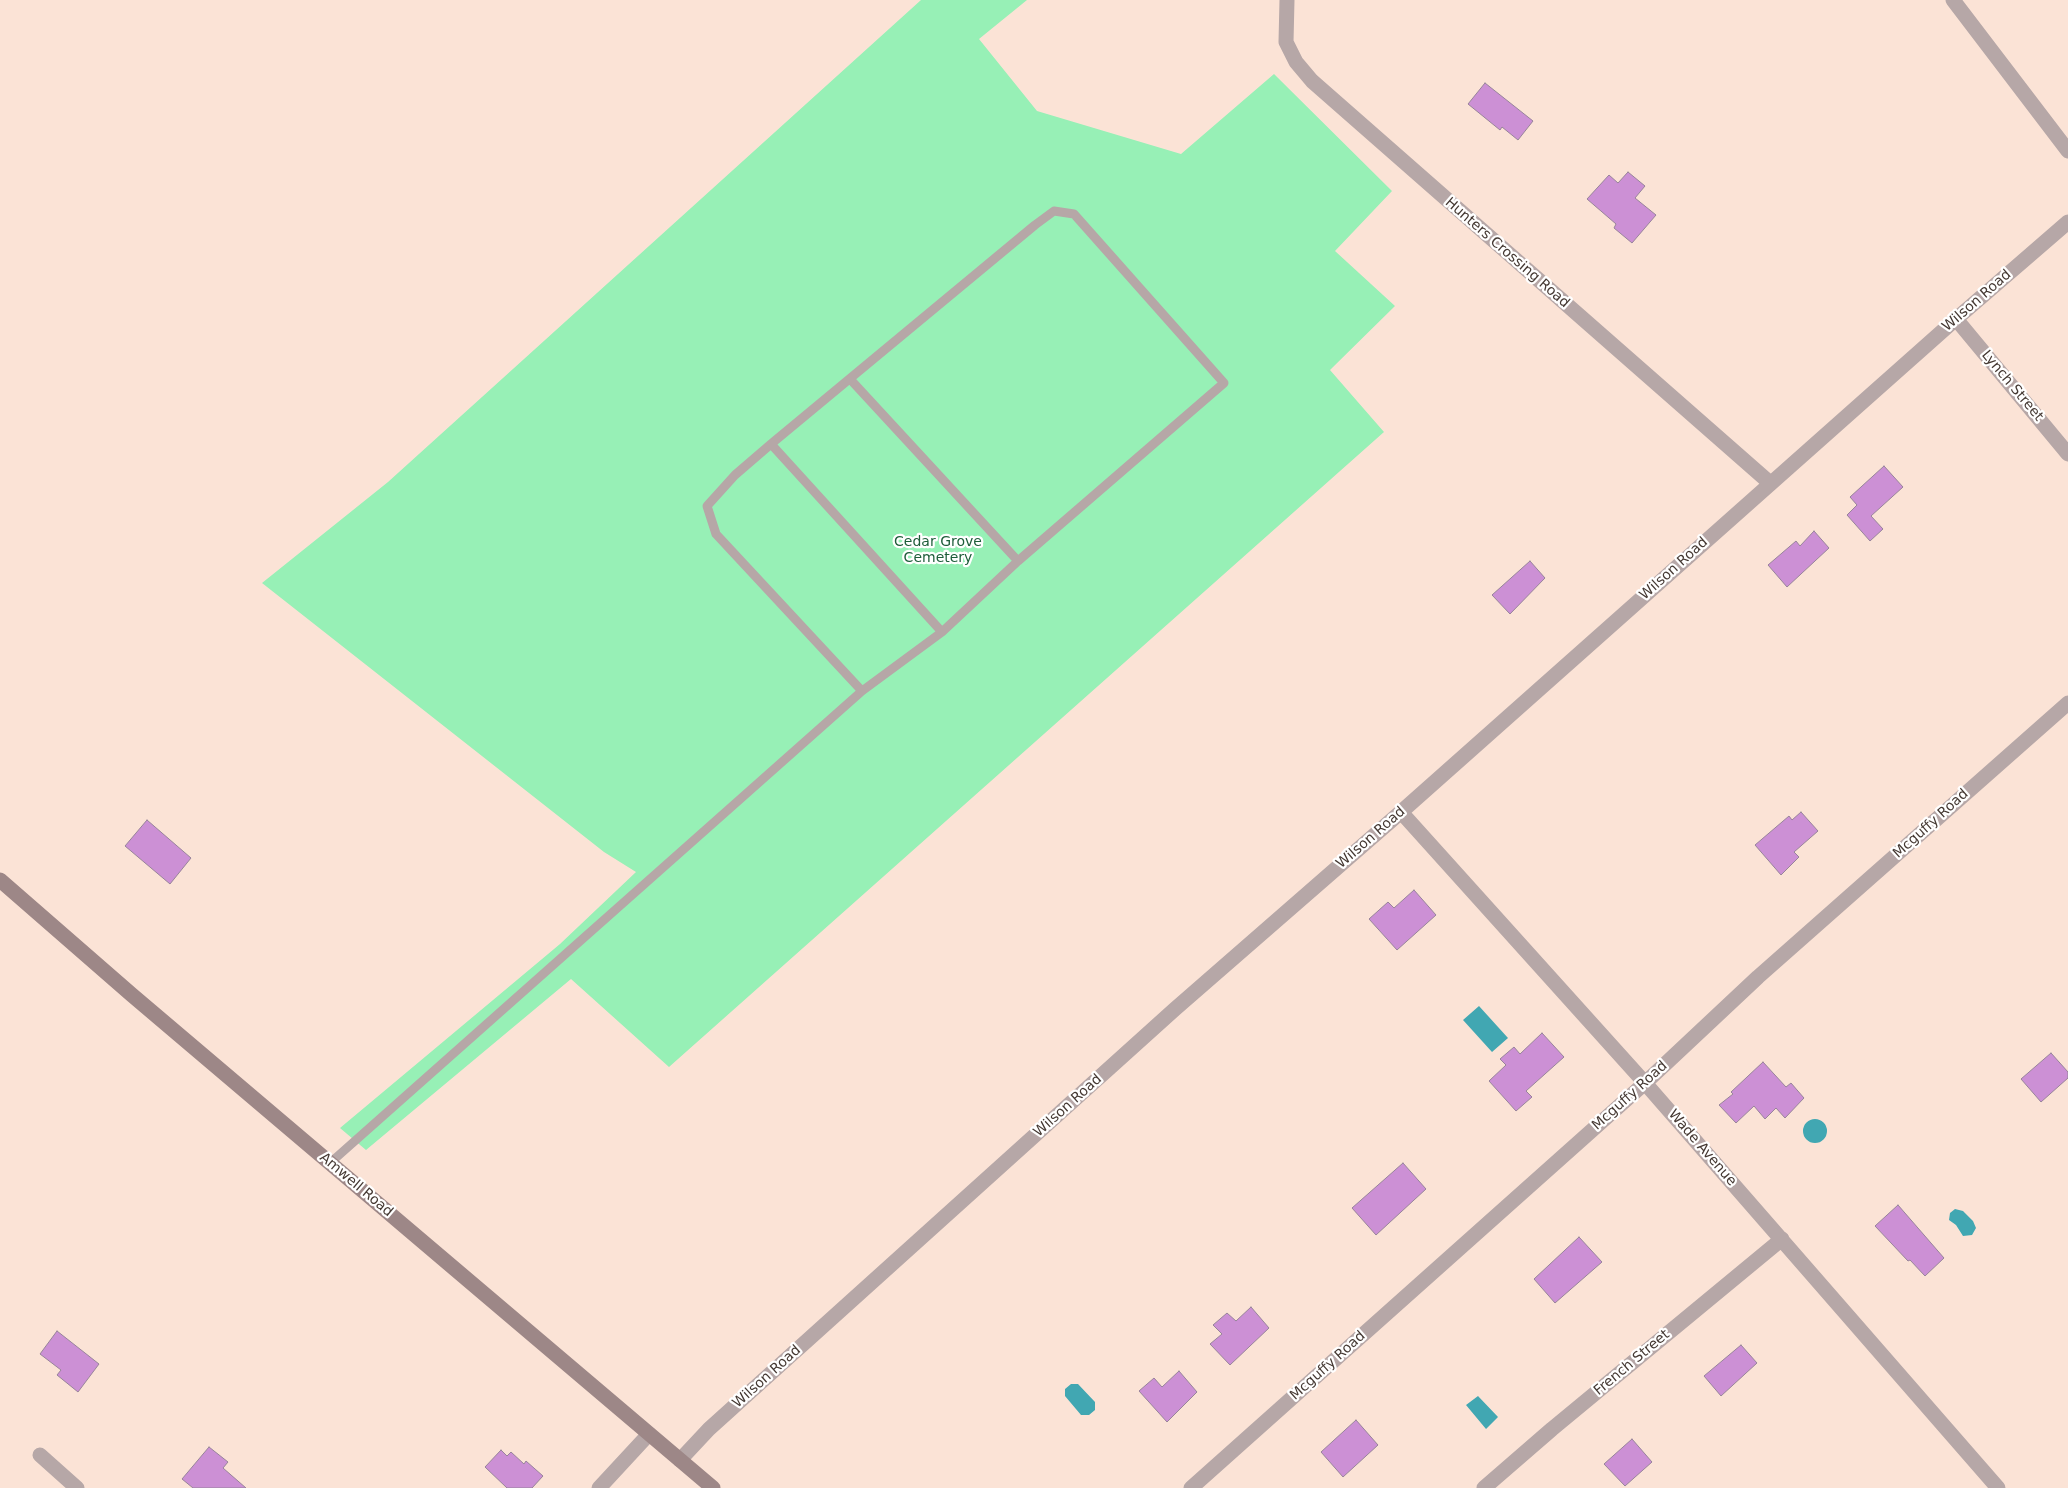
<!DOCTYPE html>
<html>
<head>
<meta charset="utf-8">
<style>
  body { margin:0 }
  canvas { display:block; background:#fbe3d6 }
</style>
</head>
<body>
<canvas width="2068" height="1488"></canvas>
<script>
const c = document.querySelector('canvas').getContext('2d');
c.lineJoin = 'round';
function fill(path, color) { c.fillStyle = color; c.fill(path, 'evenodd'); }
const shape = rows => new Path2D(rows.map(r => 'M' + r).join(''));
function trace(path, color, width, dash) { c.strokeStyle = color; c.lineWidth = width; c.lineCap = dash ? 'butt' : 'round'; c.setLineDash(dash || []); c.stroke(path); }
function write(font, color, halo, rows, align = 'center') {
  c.font = font + ' "DejaVu Sans",sans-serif'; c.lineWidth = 4.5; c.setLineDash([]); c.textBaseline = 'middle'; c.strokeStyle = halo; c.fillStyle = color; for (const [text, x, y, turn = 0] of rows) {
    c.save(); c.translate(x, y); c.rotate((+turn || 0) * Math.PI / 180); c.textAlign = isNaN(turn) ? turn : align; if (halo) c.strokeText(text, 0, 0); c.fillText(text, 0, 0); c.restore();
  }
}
fill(shape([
  [921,0,1027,0,979,39,1037,111,1181,154,1274,74,1392,191,1335,251,1395,306,1330,370,1384,432,669,1067,571,979,366,1150,340,1128,560,944,636,872,604,852,262,583,388,482]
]), '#97f0b6');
fill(shape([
  [1479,1006,1508,1038,1492,1052,1463,1020],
  '1803 1131a12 12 0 1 1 24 0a12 12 0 1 1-24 0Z',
  [1955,1209,1963,1211,1973,1221,1976,1228,1972,1235,1963,1236,1956,1225,1949,1220,1950,1213],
  [1071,1384,1078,1384,1095,1402,1095,1410,1089,1415,1081,1415,1065,1396,1065,1389],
  [1478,1396,1498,1417,1486,1429,1466,1405]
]), '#41a7b2');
const building = shape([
  [1485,83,1533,121,1518,140,1502,127,1500,130,1468,104,1485,83],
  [1628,172,1645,186,1635,198,1656,215,1632,243,1614,228,1616,224,1587,199,1609,175,1618,183,1628,172],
  [1884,466,1903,487,1871,516,1883,529,1870,541,1847,515,1857,505,1850,497,1884,466],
  [1814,531,1829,548,1787,587,1768,565,1796,541,1800,546,1814,531],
  [1530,561,1545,578,1510,614,1492,595,1530,561],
  [1801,812,1818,831,1794,852,1799,857,1781,875,1755,845,1789,816,1792,820,1801,812],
  [147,820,191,858,170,884,125,846,147,820],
  [1414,890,1436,915,1397,950,1369,919,1388,902,1394,908,1414,890],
  [1542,1033,1564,1057,1526,1091,1532,1097,1516,1111,1489,1081,1506,1065,1500,1059,1514,1047,1520,1054,1542,1033],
  [2051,1053,2068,1072,2068,1078,2041,1102,2021,1079,2051,1053],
  [1763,1062,1786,1087,1791,1083,1804,1098,1785,1118,1776,1108,1765,1119,1754,1106,1736,1123,1719,1105,1733,1094,1731,1092,1763,1062],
  [1403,1163,1426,1189,1376,1235,1352,1208,1403,1163],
  [1898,1205,1944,1258,1925,1276,1910,1260,1908,1261,1875,1226,1898,1205],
  [1579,1237,1602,1262,1555,1303,1534,1279,1579,1237],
  [1251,1307,1269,1328,1230,1365,1210,1344,1222,1334,1213,1325,1227,1313,1236,1321,1251,1307],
  [57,1331,99,1364,78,1392,57,1375,61,1370,40,1354,57,1331],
  [1741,1345,1757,1363,1721,1396,1704,1376,1741,1345],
  [1179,1371,1197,1392,1167,1422,1139,1391,1154,1378,1162,1387,1179,1371],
  [1356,1420,1378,1445,1343,1477,1321,1452,1356,1420],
  [1632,1439,1652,1462,1625,1486,1604,1464,1632,1439],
  [209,1447,228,1462,223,1468,246,1488,193,1488,182,1479,209,1447],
  [501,1450,507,1456,511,1452,524,1464,526,1461,543,1476,532,1488,507,1488,485,1467,501,1450]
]);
fill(building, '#cc90d5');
trace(building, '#97849a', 1);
trace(shape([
  [850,379,1018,561],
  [771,444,942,632],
  [330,1163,862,691,942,632,1018,561,1224,383,1074,214,1054,211,1035,225,771,444,735,475,707,506,716,534,862,691]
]), '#b6a7a7', 9);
trace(shape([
  [1287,0,1286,42,1296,62,1312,81,1770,483],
  [1953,0,2068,151],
  [1956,319,2068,454],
  [1401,812,1645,1083,1998,1488],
  [40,1455,77,1488],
  [680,1460,709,1429,1175,1009,1401,812,1956,319,2068,222],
  [599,1488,649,1434],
  [1191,1488,1645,1083,1758,977,2068,703],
  [1484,1488,1552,1429,1782,1239]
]), '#b6a7a7', 15);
trace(shape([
  [0,880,132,995,713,1488]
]), '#9d8787', 15);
write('14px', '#443832', '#fff', [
  ["Hunters Crossing Road",1507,253,41],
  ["Wilson Road",1977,301,-41],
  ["Lynch Street",2012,386,50],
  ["Wilson Road",1674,569,-42],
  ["Mcguffy Road",1931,824,-42],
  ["Wilson Road",1371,838,-41],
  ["Mcguffy Road",1630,1096,-42],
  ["Wilson Road",1068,1106,-42],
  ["Wade Avenue",1702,1148,49],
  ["Amwell Road",356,1185,40],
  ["French Street",1632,1363,-40],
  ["Mcguffy Road",1328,1366,-42],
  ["Wilson Road",767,1377,-42]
]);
write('14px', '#1d5d39', '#fff', [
  ["Cedar Grove",938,542],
  ["Cemetery",938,558]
]);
</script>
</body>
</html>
